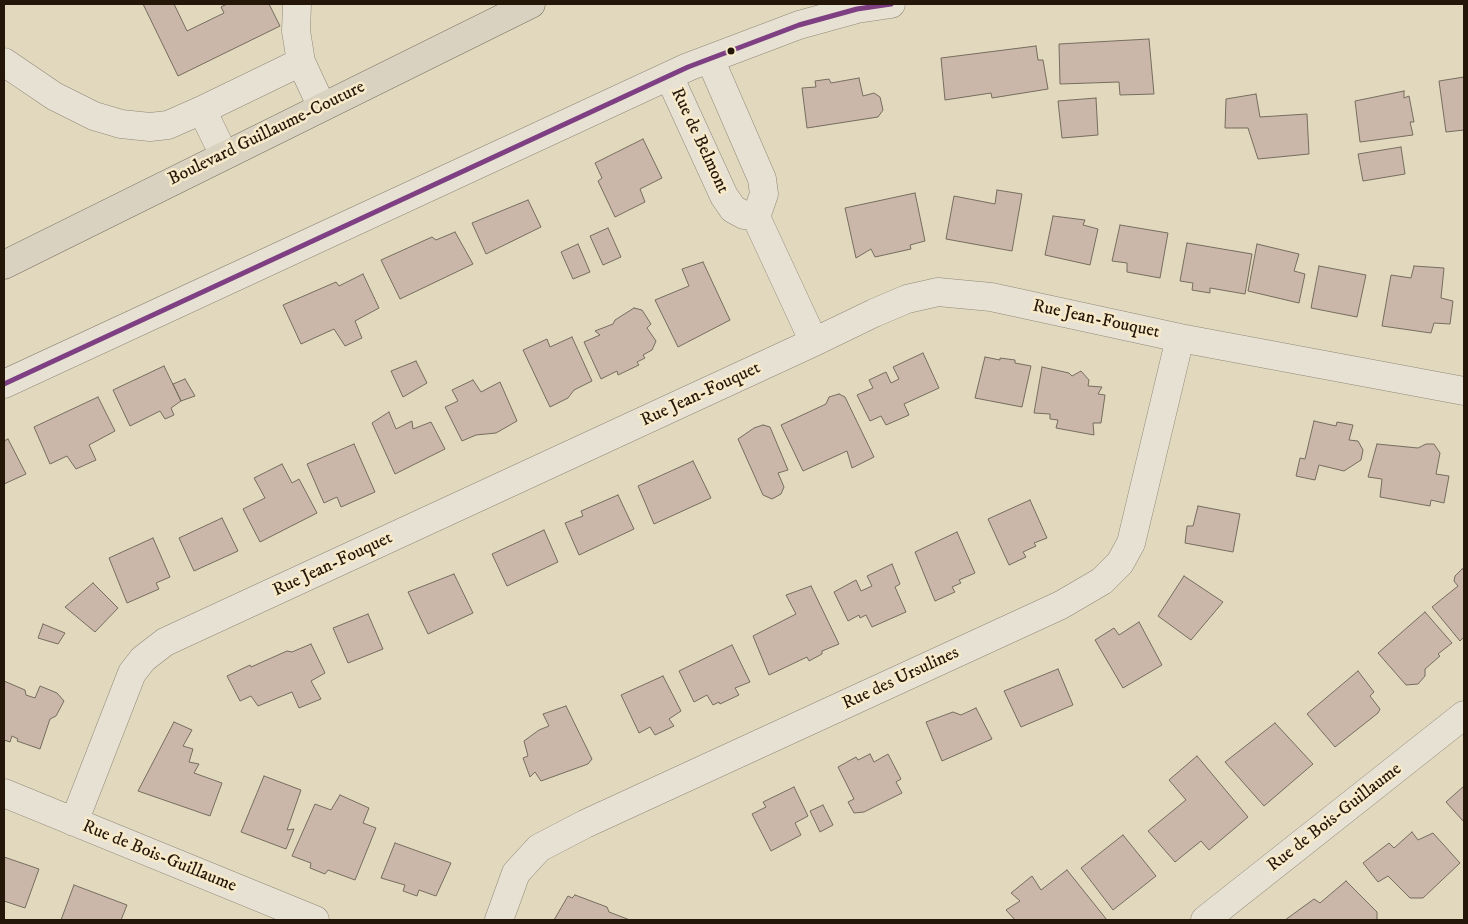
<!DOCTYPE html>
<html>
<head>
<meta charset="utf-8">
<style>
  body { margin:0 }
  #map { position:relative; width:1468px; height:924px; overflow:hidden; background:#e2d8bd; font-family:"IM FELL DW Pica",serif }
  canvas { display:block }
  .frame { position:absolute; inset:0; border:5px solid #241608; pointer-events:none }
</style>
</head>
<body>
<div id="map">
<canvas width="1468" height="924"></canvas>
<div class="frame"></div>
</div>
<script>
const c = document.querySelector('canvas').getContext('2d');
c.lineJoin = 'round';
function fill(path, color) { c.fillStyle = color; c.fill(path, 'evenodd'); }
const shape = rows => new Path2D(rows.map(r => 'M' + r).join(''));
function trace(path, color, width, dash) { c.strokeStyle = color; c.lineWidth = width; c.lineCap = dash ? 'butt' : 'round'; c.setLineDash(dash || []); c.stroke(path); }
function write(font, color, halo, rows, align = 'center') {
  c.font = font + ' "IM FELL DW Pica",serif'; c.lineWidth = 5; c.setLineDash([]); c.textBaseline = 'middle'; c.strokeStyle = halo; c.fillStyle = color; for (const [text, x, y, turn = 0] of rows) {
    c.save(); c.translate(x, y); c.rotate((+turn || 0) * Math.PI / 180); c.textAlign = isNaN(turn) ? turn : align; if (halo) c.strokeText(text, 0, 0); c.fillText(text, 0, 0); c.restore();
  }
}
const building = shape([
  [143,4,174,4,187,31,224,13,221,7,227,4,269,4,280,26,178,76,143,4],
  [1149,39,1154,94,1120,95,1119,82,1060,84,1059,44,1149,39],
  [1036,46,1038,60,1043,60,1048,89,992,98,991,93,945,100,941,58,1036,46],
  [1464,77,1464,130,1446,132,1439,81,1464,77],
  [859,78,863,96,874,93,880,97,883,110,878,117,807,128,802,88,816,87,815,81,829,79,831,83,859,78],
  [1404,91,1404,98,1409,96,1414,122,1410,122,1413,135,1360,142,1355,101,1404,91],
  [1256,94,1260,117,1307,114,1309,154,1258,159,1248,128,1225,128,1226,99,1256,94],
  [1096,98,1098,135,1062,138,1058,101,1096,98],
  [643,139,662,178,640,189,645,202,615,217,598,181,602,178,595,163,643,139],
  [1401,147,1405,174,1363,181,1358,154,1401,147],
  [997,190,1022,194,1012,251,946,239,954,196,995,204,997,190],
  [915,193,925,241,910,245,911,249,875,257,871,249,856,258,845,208,915,193],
  [528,200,541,227,486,254,472,223,528,200],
  [1053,216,1085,220,1083,225,1098,229,1090,265,1045,255,1053,216],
  [1120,225,1168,233,1160,278,1127,272,1127,263,1112,261,1120,225],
  [608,228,621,257,603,265,590,236,608,228],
  [455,232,473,264,400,299,381,260,432,237,436,240,455,232],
  [1187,243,1252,254,1245,294,1210,288,1210,293,1192,290,1193,283,1180,281,1187,243],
  [578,244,590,272,573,279,561,252,578,244],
  [1257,244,1299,254,1294,271,1305,274,1299,303,1248,291,1257,244],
  [703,262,730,320,678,347,655,300,689,286,682,269,703,262],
  [1319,266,1366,275,1357,317,1311,308,1319,266],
  [1414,266,1444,268,1441,298,1453,301,1450,324,1434,323,1431,333,1382,326,1391,275,1411,278,1414,266],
  [363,274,379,308,355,321,362,338,345,346,334,329,301,344,283,305,336,282,339,286,363,274],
  [634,308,642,310,651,324,647,328,656,341,652,350,643,355,645,358,637,362,639,365,618,375,617,371,601,379,584,342,600,335,595,331,613,324,615,320,634,308],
  [572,337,592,381,574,390,568,398,550,407,523,350,547,339,550,347,572,337],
  [923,353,939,388,904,404,909,415,886,425,881,416,870,421,857,395,873,388,869,380,886,372,891,383,899,379,893,367,923,353],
  [985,357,1000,360,1000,358,1015,360,1015,363,1031,366,1022,407,975,398,985,357],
  [416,361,427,383,403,397,391,371,416,361],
  [164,366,181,401,171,408,174,415,165,419,160,411,130,426,113,390,164,366],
  [1042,367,1069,373,1072,376,1081,371,1089,380,1088,386,1102,387,1098,394,1105,395,1101,423,1093,423,1094,435,1056,428,1058,420,1050,419,1050,414,1034,413,1042,367],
  [185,379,195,396,181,401,173,384,185,379],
  [473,380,481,392,500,382,517,421,496,433,476,435,462,441,445,407,458,401,452,390,473,380],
  [839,394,845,397,874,457,852,468,847,451,803,471,781,425,826,404,829,397,839,394],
  [98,397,115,431,89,445,96,460,76,469,67,456,50,464,34,427,98,397],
  [389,412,396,429,412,421,413,429,431,422,445,449,395,474,372,423,389,412],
  [1314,421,1336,426,1337,422,1353,425,1349,440,1358,441,1363,450,1361,460,1344,471,1319,465,1315,480,1296,476,1300,458,1305,459,1314,421],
  [763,425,770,427,788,470,778,473,784,487,781,494,772,499,763,495,738,439,754,428,763,425],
  [8,439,26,474,4,484,4,441,8,439],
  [354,444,375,492,341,507,337,497,324,503,307,464,354,444],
  [1377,444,1418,448,1426,444,1434,444,1440,453,1436,474,1449,476,1444,503,1431,500,1430,506,1380,497,1382,479,1368,477,1377,444],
  [693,461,711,498,654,524,638,486,693,461],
  [282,464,292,483,299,479,317,513,260,542,243,509,265,498,254,478,282,464],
  [618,495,634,529,579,555,565,523,583,516,581,511,618,495],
  [1030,500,1047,538,1034,543,1036,546,1023,552,1026,557,1009,565,988,519,1030,500],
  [1198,506,1240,514,1233,552,1185,543,1187,526,1193,526,1198,506],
  [222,518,238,551,194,571,179,538,222,518],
  [544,530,558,562,507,586,492,554,544,530],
  [957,532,975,573,959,580,961,583,952,587,955,592,935,601,915,552,957,532],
  [153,538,170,577,156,583,159,589,127,603,109,558,153,538],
  [892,564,900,584,895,587,906,612,872,627,866,615,860,618,859,615,848,621,834,592,856,580,861,591,872,586,867,576,892,564],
  [1462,569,1464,569,1464,637,1460,641,1432,607,1458,586,1454,581,1455,576,1462,569],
  [454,574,473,613,428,634,408,592,454,574],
  [1184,576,1223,602,1191,640,1158,616,1184,576],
  [93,583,118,608,95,632,65,607,93,583],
  [811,586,839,644,822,651,822,654,809,661,807,657,769,675,753,636,796,614,786,595,811,586],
  [1425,612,1452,643,1438,654,1440,656,1425,669,1425,676,1418,684,1406,685,1378,653,1425,612],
  [368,614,383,649,348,663,333,628,368,614],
  [1139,622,1162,665,1123,688,1095,640,1114,628,1119,635,1139,622],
  [43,624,65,633,58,644,38,638,43,624],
  [311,644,325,673,311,681,321,699,299,708,292,692,258,706,251,696,240,701,227,676,250,665,251,667,287,651,292,652,311,644],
  [732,645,750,682,735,688,739,695,720,704,719,702,713,705,707,695,694,702,679,671,732,645],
  [1058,669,1073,705,1021,727,1004,691,1058,669],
  [1358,671,1374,692,1370,696,1380,709,1378,713,1335,747,1307,714,1358,671],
  [663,676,681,711,669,719,674,726,655,735,650,727,639,733,621,695,663,676],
  [4,681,25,690,26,695,35,698,40,686,57,693,64,701,56,716,50,719,40,749,17,741,18,739,12,736,10,742,4,740,4,681],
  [566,706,592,759,588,764,541,781,535,772,530,777,523,758,528,756,524,741,539,730,549,726,543,714,566,706],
  [976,708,992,739,942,761,926,722,953,712,961,715,976,708],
  [174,722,192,730,183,746,193,749,189,762,199,764,194,773,222,783,210,816,138,791,174,722],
  [1275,723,1313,764,1264,806,1225,762,1275,723],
  [870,754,874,762,888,754,901,779,896,782,902,793,864,812,854,813,848,802,854,799,838,767,856,757,858,760,870,754],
  [1197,756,1248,817,1209,850,1201,841,1175,862,1148,831,1186,800,1169,780,1197,756],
  [264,776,301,790,287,830,294,829,286,849,241,832,264,776],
  [1464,786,1464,822,1446,802,1464,786],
  [794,787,808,816,795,823,801,835,771,851,752,814,766,807,763,802,794,787],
  [340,795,369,808,363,823,376,828,355,880,328,870,325,874,310,868,311,863,292,856,315,804,331,810,340,795],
  [823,805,833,825,820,832,810,811,823,805],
  [1412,832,1418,840,1433,833,1460,863,1423,898,1410,898,1388,876,1378,882,1363,863,1389,843,1394,848,1412,832],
  [1123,835,1156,876,1113,910,1081,868,1123,835],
  [395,843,451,863,436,896,419,890,417,896,403,891,405,885,381,878,395,843],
  [4,857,39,869,25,908,4,901,4,857],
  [1067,870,1107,920,1015,920,1006,910,1020,901,1011,893,1032,876,1041,890,1067,870],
  [1346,881,1377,912,1377,920,1285,920,1314,899,1320,903,1346,881],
  [74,885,127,905,121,920,61,920,74,885],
  [575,895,607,907,609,912,630,920,554,920,568,896,572,898,575,895]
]);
fill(building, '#cab7a9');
trace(building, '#756d5e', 1);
const minor = shape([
  [297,4,296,31,301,62,322,107],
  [710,59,762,179,764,194,756,217],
  [4,62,54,96,94,116,121,124,150,127,168,125,202,110],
  [669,76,724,196,733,209,744,215,756,217],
  [224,155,202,110,301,62],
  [756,217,814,342],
  [4,384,688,67,799,25,857,9,891,4],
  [4,793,315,920],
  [74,822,132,673,143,659,165,642,814,342,874,313,907,299,938,292,991,297,1180,338,1464,391],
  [499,920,516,873,539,848,585,824,1061,605,1102,581,1120,563,1131,543,1180,338],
  [1205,920,1464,715]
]);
const major = shape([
  [4,265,531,4]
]);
trace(minor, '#8f8877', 29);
trace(major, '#756d5e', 29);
trace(minor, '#e7e1d4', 28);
trace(major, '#dad2c0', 28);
trace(shape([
  [4,384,688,67,799,25,857,9,891,4]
]), '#7e4082', 5);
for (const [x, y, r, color] of [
  [731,51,4.5,"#241608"]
]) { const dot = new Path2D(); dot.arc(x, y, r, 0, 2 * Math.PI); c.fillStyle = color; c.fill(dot); trace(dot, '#f6eaca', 2); }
write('18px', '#241608', '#f6eaca', [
  ["Boulevard Guillaume-Couture",267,134,-26],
  ["Rue de Belmont",699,141,65],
  ["Rue Jean-Fouquet",1096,320,12],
  ["Rue Jean-Fouquet",701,395,-25],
  ["Rue Jean-Fouquet",333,565,-25],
  ["Rue des Ursulines",901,679,-25],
  ["Rue de Bois-Guillaume",1335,818,-38],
  ["Rue de Bois-Guillaume",159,857,22]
]);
</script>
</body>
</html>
